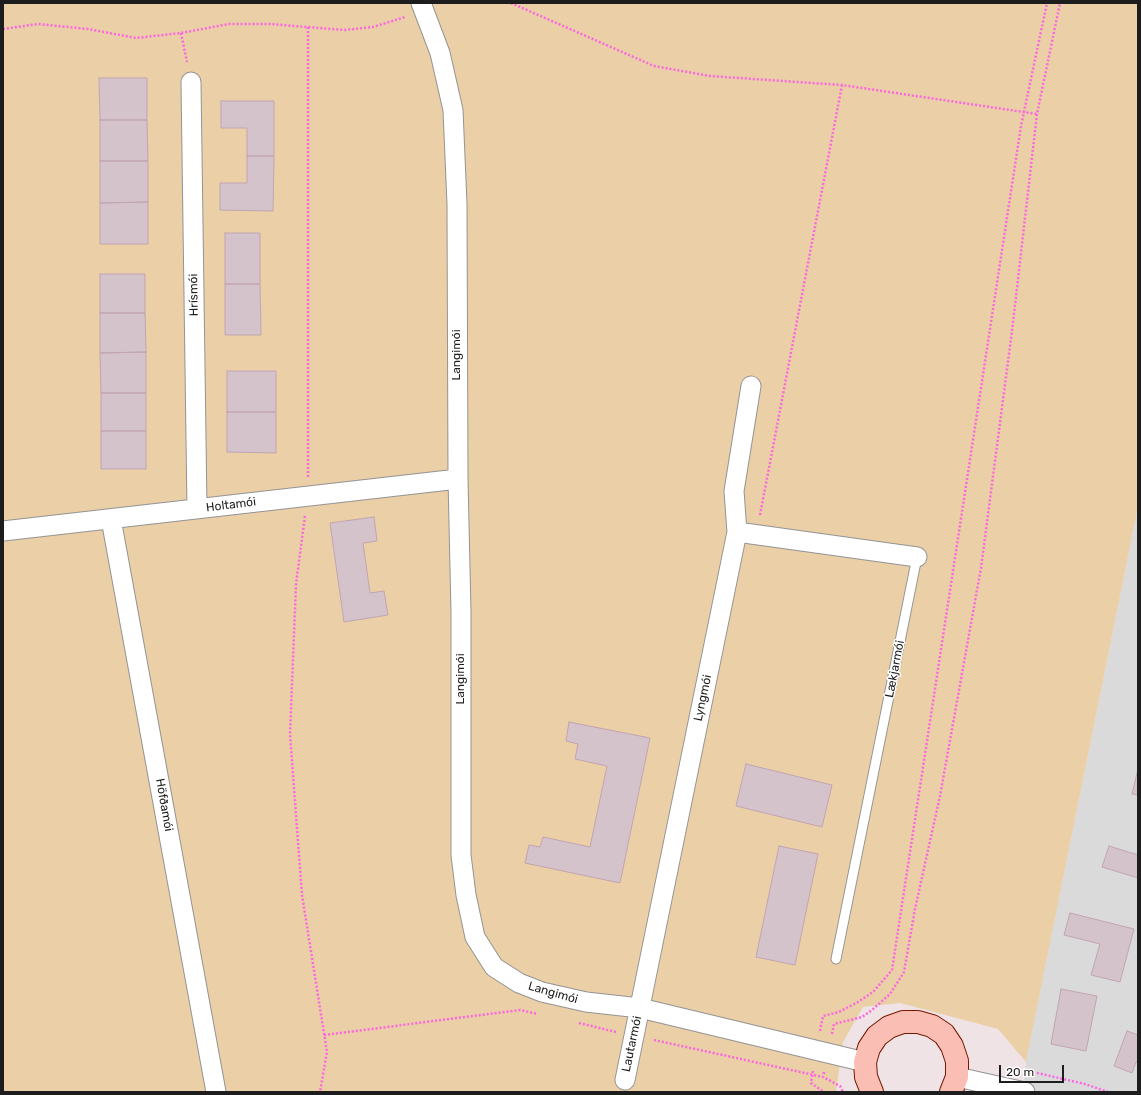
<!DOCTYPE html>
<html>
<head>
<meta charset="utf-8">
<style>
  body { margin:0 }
  #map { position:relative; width:1141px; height:1095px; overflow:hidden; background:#efe3e6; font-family:Rubik,sans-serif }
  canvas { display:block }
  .frame { position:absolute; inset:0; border:4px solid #1d1d1d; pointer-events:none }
  .scale { position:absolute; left:999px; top:1065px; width:65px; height:18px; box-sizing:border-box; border:2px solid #1d1d1d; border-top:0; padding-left:5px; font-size:12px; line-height:14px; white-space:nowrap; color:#1d1d1d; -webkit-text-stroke:3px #fff; paint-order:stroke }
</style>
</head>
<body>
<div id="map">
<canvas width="1141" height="1095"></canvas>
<div class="frame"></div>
<div class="scale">20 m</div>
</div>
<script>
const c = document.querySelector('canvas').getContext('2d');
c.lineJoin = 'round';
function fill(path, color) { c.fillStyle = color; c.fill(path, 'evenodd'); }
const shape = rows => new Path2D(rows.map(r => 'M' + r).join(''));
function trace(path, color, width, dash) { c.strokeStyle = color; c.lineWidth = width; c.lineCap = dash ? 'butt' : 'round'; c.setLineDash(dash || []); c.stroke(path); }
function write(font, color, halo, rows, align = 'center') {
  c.font = font + ' Rubik,sans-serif'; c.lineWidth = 3; c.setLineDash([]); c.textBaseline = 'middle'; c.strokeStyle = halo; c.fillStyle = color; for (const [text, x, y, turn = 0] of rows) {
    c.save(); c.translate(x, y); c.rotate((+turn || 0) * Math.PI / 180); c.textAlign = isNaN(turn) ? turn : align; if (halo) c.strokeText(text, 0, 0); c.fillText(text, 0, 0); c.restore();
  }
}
fill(shape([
  [1138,507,1138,1092,1023,1092,1026,1062]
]), '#dbdadb');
fill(shape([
  [3,3,1138,3,1138,507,1026,1062,998,1029,900,1003,863,1007,843,1042,836,1092,3,1092]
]), '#eacfa7');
const building = shape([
  [99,78,147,78,147,120,100,120,99,78],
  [221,101,274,101,274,156,247,156,247,128,221,128,221,101],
  [100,120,147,120,148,161,100,161,100,120],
  [247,156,274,156,273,211,220,210,220,183,247,183,247,156],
  [100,161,148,161,148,202,100,203,100,161],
  [148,202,148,244,100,244,100,203,148,202],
  [225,233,260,233,260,284,225,284,225,233],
  [100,274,145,274,145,313,100,313,100,274],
  [225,284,260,284,261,335,225,335,225,284],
  [100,313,145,313,146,352,100,353,100,313],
  [146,352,146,393,101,393,100,353,146,352],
  [227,371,276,371,276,412,227,412,227,371],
  [101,393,146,393,146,431,101,431,101,393],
  [227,412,276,412,276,453,227,452,227,412],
  [101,431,146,431,146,469,101,469,101,431],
  [374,517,377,541,363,543,370,593,384,591,388,615,344,622,330,523,374,517],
  [569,722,650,738,620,883,525,863,529,845,540,847,543,837,590,847,607,766,575,759,578,744,566,741,569,722],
  [746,764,832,785,822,827,736,806,746,764],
  [1137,773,1138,773,1138,795,1132,794,1137,773],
  [779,846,818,854,795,965,756,957,779,846],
  [1109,846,1138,855,1138,878,1102,867,1109,846],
  [1070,913,1134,929,1120,982,1091,975,1100,944,1064,935,1070,913],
  [1061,989,1097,996,1086,1051,1051,1044,1061,989],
  [1127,1031,1138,1035,1138,1062,1136,1062,1132,1073,1114,1066,1127,1031]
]);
fill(building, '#d5c3cc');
trace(building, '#c1a5b2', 1);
const lane = shape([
  [836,959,917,557]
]);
const street = shape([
  [421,3,440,53,453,110,457,204,458,479,461,612,461,855,466,895,475,937,494,967,519,983,542,992,586,1002,640,1008,865,1062],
  [191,82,197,509],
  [111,519,216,1092],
  [3,531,458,479],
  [737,532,917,557],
  [957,1077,1025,1092],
  [625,1080,737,532,734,491,751,386]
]);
const secondary = shape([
  [872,1092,866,1077,865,1062,869,1048,877,1036,889,1027,903,1022,918,1022,932,1026,944,1034,952,1046,957,1061,957,1077,951,1092]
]);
trace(lane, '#949494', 11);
trace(street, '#949494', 21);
trace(secondary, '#761802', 24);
trace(shape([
  [511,3,654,66,710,76,842,85,1037,114],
  [3,29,38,24,88,29,136,38,181,33,229,24,270,24,344,30,373,27,405,17],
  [181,33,187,62],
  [308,477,308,27],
  [760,515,842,85],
  [305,516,296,584,290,734,302,895,327,1052,320,1092],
  [579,1023,616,1032],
  [820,1031,823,1016,839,1012,858,1002,873,992,892,970,1021,126,1047,3],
  [832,1034,834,1024,862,1017,872,1010,890,994,904,972,915,909,940,796,981,568,1012,331,1037,114,1060,3],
  [324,1035,520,1010,538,1014],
  [654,1040,823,1077],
  [813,1071,811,1083,824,1092],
  [824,1072,823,1077,840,1086,843,1092],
  [1033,1072,1085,1084,1108,1092]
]), '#fd66e1', 2.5, [2, 2]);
trace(lane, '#fff', 9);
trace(street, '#fff', 19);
trace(secondary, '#fbbeb5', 22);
write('12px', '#1d1d1d', '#fff', [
  ["Hrísmói",194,295,-91],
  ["Langimói",457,355,-90],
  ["Holtamói",231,505,-7],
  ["Lækjarmói",895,669,-79],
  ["Langimói",461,679,-90],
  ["Lyngmói",703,698,-78],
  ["Höfðamói",164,805,80],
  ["Langimói",553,993,16],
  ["Lautarmói",632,1044,-78]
]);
</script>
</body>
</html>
